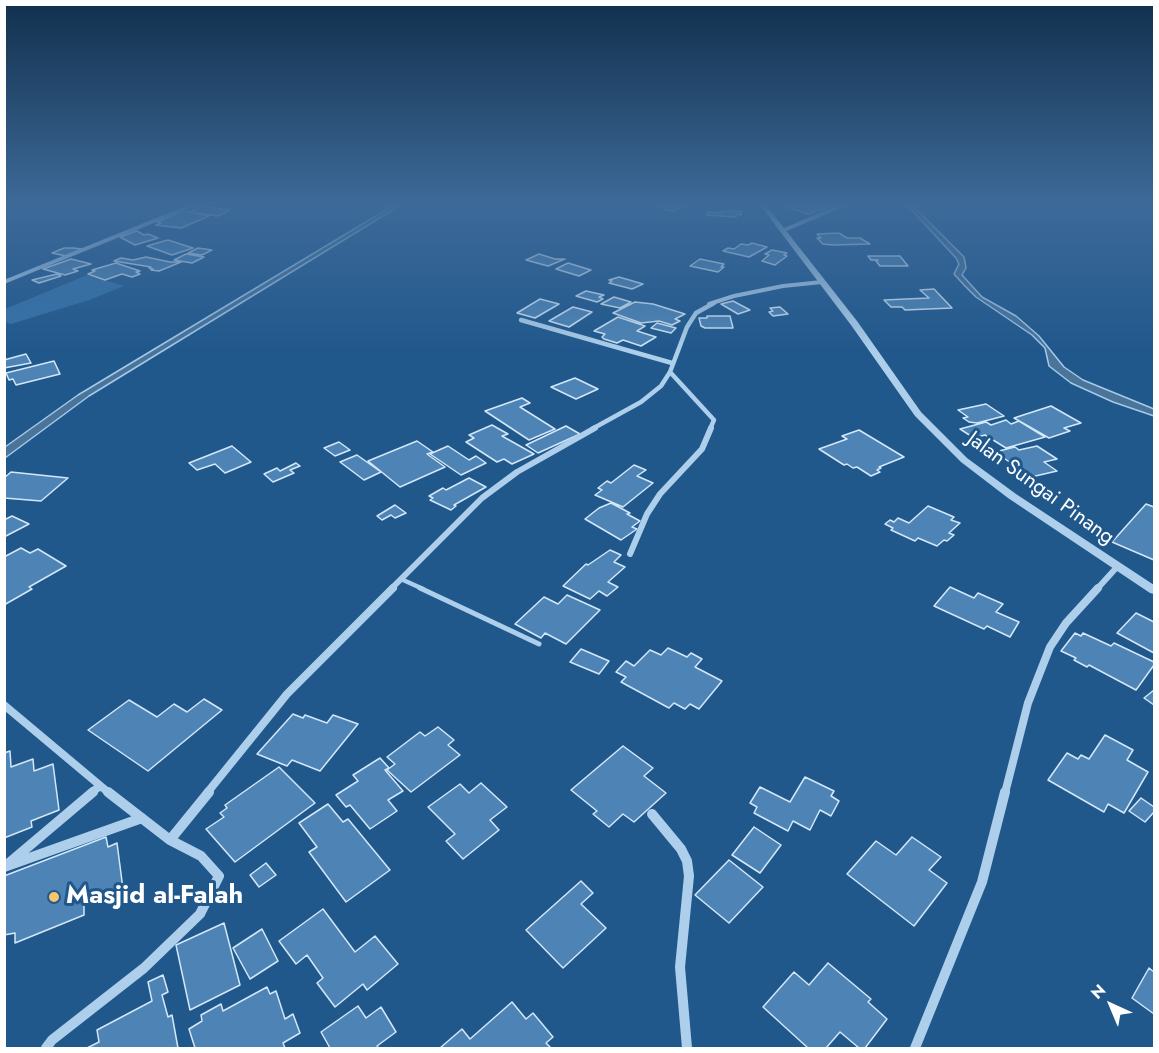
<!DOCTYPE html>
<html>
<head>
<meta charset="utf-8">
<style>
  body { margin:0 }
  #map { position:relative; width:1159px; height:1053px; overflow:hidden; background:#21588c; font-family:Jost,sans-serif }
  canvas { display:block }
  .frame { position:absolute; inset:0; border:6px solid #fff; pointer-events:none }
  .north { position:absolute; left:1081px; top:975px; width:60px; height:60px; -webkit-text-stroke:4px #21588c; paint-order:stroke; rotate:316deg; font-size:16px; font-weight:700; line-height:24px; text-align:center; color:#fff }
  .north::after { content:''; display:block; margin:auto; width:21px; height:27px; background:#fff; clip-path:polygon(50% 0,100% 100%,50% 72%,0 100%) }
</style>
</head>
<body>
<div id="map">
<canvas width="1159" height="1053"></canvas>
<div class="frame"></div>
<div class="north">N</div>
</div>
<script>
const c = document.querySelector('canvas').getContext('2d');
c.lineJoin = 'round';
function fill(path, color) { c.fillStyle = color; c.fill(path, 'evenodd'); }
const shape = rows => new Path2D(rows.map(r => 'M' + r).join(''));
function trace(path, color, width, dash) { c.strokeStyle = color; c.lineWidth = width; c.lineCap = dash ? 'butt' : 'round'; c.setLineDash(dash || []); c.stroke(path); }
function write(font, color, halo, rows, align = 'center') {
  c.font = font + ' Jost,sans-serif'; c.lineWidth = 6; c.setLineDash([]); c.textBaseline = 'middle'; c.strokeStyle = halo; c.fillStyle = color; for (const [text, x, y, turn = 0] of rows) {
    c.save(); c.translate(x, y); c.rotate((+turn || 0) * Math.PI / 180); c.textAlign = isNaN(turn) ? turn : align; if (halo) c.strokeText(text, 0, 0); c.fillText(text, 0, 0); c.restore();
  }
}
fill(shape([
  [87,275,124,286,89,300,11,324,5,322,5,309]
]), '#3472a9');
const water = shape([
  [394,205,401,205,89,396,5,458,5,447,78,395,394,205],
  [907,205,912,205,964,257,966,268,962,275,982,297,1016,316,1039,336,1064,367,1083,380,1154,409,1154,416,1113,402,1071,383,1049,366,1045,348,1032,335,976,297,964,285,954,274,959,264,956,258,907,205]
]);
fill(water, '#4c7398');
trace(water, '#a2cbed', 1.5);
const building = shape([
  [686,205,672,211,665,210,668,207,660,206,686,205],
  [797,205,816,205,826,208,808,214,790,208,797,205],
  [202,206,230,210,218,216,190,212,202,206],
  [183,211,209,216,181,228,156,225,161,223,157,222,183,211],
  [721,211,741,211,741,215,736,214,736,217,707,215,707,212,721,213,721,211],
  [137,231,144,235,148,234,158,238,135,245,120,237,137,231],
  [839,233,847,238,860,238,870,244,832,245,823,244,817,238,821,238,817,234,839,233],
  [168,240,193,248,172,255,147,246,168,240],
  [752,243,767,247,749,257,723,251,728,248,734,249,741,244,748,245,752,243],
  [64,248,73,248,82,249,66,256,52,253,64,248],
  [198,248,212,250,202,255,188,253,198,248],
  [772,250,787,253,784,255,787,256,775,265,762,261,769,255,765,254,772,250],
  [186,254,204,257,192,263,174,260,186,254],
  [539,254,555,259,565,259,548,266,526,260,539,254],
  [868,256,900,256,908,266,880,266,876,261,878,260,871,260,868,256],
  [146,257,170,262,181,262,159,271,151,270,153,269,149,268,151,267,114,261,121,258,133,260,146,257],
  [71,259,91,264,73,269,78,271,65,275,43,269,71,259],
  [700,259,724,264,721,267,724,267,718,272,690,266,700,259],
  [116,263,140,271,136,272,140,274,132,277,122,274,105,280,88,274,95,271,92,270,116,263],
  [568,263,591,270,579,276,556,269,568,263],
  [57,274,61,276,39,283,32,280,57,274],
  [619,277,643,284,632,289,609,283,612,281,609,280,619,277],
  [934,289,952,308,905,310,902,307,891,307,884,300,929,298,920,290,934,289],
  [586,291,604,295,599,297,603,299,597,302,576,296,586,291],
  [614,297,631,302,620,308,601,304,614,297],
  [540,299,559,304,535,318,517,313,540,299],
  [733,301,750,310,738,314,721,304,733,301],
  [635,302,653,304,685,314,675,319,680,321,672,325,659,321,641,323,613,313,635,302],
  [573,307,592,312,569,327,549,321,573,307],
  [780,307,788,314,773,316,769,312,773,311,770,308,780,307],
  [707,316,730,316,733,328,705,328,701,326,699,318,707,318,707,316],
  [618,317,645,326,637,331,656,337,641,346,623,340,617,343,604,339,602,337,605,334,594,331,618,317],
  [657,323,676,328,671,333,651,328,657,323],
  [26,354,31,363,4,368,4,360,26,354],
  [54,361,60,374,16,385,13,379,9,380,6,373,54,361],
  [575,378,598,389,576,399,551,387,575,378],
  [522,398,530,403,520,407,555,429,529,440,485,411,522,398],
  [986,404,1004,416,977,423,969,422,963,418,968,417,958,410,986,404],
  [1051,406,1081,423,1064,428,1070,431,1049,438,1014,418,1051,406],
  [1006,420,1011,424,1019,421,1045,437,1006,448,985,435,974,438,960,429,986,422,991,425,1006,420],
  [492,425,508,434,502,436,534,454,512,464,504,459,497,462,466,442,474,438,469,435,492,425],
  [566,426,580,434,538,453,526,445,566,426],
  [859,430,904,457,879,467,881,468,877,470,880,472,871,476,857,467,853,468,847,464,844,465,819,449,847,439,842,436,859,430],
  [417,441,433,452,427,454,445,467,400,487,368,461,417,441],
  [339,442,350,450,335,456,324,448,339,442],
  [232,446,251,462,225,473,215,464,197,470,189,463,232,446],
  [448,446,469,460,476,456,486,463,461,475,430,454,448,446],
  [1037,446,1057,459,1044,462,1057,471,1031,477,995,452,1015,447,1019,450,1037,446],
  [357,455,381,472,364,480,340,462,357,455],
  [296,463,300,466,290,470,294,473,273,482,264,474,277,468,280,471,296,463],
  [634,465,646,470,637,476,653,483,623,507,595,495,602,490,598,488,607,481,611,483,634,465],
  [11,472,68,478,41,501,4,498,4,478,11,472],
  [469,478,486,487,454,505,456,506,451,510,430,500,433,498,429,496,443,488,446,490,469,478],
  [611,503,630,513,627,514,640,521,632,527,637,529,621,540,585,519,599,508,611,503],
  [1146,504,1154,507,1154,560,1112,542,1146,504],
  [395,505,406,513,395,518,391,515,382,520,377,516,395,505],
  [928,506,954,517,951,520,960,523,949,533,954,535,947,541,944,540,937,546,918,538,915,541,891,530,893,528,885,524,890,520,894,522,898,518,909,523,928,506],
  [12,516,29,524,4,537,4,520,12,516],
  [21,548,30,553,38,549,66,566,29,587,32,589,4,605,4,557,21,548],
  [610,550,621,555,614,562,625,567,608,582,618,587,607,596,599,591,590,599,563,586,586,564,588,565,610,550],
  [950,587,974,598,978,593,1003,604,996,612,1019,622,1010,637,987,626,984,629,934,606,950,587],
  [567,595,600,610,566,644,545,633,541,638,515,624,544,597,558,604,567,595],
  [1136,613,1154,622,1154,653,1117,633,1136,613],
  [1075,633,1081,636,1083,633,1111,646,1114,643,1154,662,1154,665,1136,690,1089,665,1087,667,1074,660,1076,658,1061,651,1075,633],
  [668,648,687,657,691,653,702,659,695,667,722,681,699,709,690,704,685,709,674,703,669,708,621,682,626,677,616,672,626,661,634,666,650,650,661,655,668,648],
  [581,649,609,661,599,674,570,662,581,649],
  [1154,690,1154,705,1144,698,1154,690],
  [204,699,222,710,148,771,88,730,129,700,157,717,174,704,187,712,204,699],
  [293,714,303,718,305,715,327,723,333,715,358,724,320,771,292,760,287,766,257,754,293,714],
  [438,727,454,740,448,745,460,755,411,792,387,770,395,764,387,757,420,732,425,736,438,727],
  [1105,735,1133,750,1127,760,1148,772,1124,813,1108,804,1104,812,1048,780,1067,753,1078,759,1081,755,1089,759,1105,735],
  [623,746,653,768,644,776,666,793,634,822,623,814,609,827,593,814,597,811,571,790,623,746],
  [10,751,11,767,33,759,34,771,53,764,59,810,31,821,32,827,4,838,4,753,10,751],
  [380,758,389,768,385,770,403,791,388,800,397,811,370,829,350,805,346,807,336,795,358,781,353,775,380,758],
  [279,767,315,803,235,862,206,829,224,817,220,813,227,808,225,805,279,767],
  [805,777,834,791,831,796,839,801,831,816,820,810,810,830,793,821,788,831,754,813,757,807,750,803,760,787,790,802,805,777],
  [481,783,507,807,490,820,499,830,463,859,446,841,455,834,428,807,460,784,469,793,481,783],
  [1141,798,1154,807,1154,812,1145,822,1129,811,1141,798],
  [328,804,343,822,348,819,390,870,346,902,309,852,317,847,299,823,328,804],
  [754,827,781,845,760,873,732,855,754,827],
  [106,837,108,847,117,843,123,889,84,905,84,915,15,943,15,933,4,935,4,876,106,837],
  [912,837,941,857,929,870,947,883,914,926,847,874,876,841,896,855,912,837],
  [729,860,763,887,729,923,695,895,729,860],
  [266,863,276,875,259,887,250,875,266,863],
  [581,881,593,893,581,904,606,928,563,968,526,930,581,881],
  [323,909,355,952,375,936,398,964,367,990,363,984,335,1007,317,983,323,978,307,955,296,964,279,941,323,909],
  [224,923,240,985,190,1010,176,945,224,923],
  [262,929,278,961,250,979,233,948,262,929],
  [828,963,871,999,868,1002,887,1019,865,1048,859,1048,840,1032,826,1048,808,1048,763,1007,794,972,809,985,828,963],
  [1149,968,1154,972,1154,1014,1132,998,1149,968],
  [163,975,168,992,162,995,168,1017,172,1015,178,1048,87,1048,99,1042,97,1030,152,1001,148,982,163,975],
  [267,987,270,994,276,991,285,1019,293,1014,300,1033,283,1043,285,1048,195,1048,189,1029,202,1021,201,1015,221,1004,223,1011,267,987],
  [512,1002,526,1019,533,1013,553,1037,546,1043,551,1048,440,1048,462,1029,470,1039,512,1002],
  [358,1006,366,1018,381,1007,396,1032,377,1046,379,1048,330,1048,321,1032,358,1006]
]);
fill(building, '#4d84b5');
trace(building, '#d3e7f8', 1.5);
trace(shape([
  [401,579,423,589]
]), '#aecfeb', 4.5);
trace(shape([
  [420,588,539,644]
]), '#aecfeb', 5);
trace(shape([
  [784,230,843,205],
  [4,282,193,205],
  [709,304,734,296,783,286,822,282]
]), '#aecfeb', 4);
trace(shape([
  [521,320,672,363],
  [670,372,714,420,710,429],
  [592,429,641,402,661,386,670,372,687,327,696,313,714,303]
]), '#aecfeb', 4.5);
trace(shape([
  [630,554,647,514,660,494,702,449,711,428],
  [391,589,482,498,517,472,595,428],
  [1097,589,1117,567]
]), '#aecfeb', 6);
trace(shape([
  [4,705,109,793],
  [91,793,100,786],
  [207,793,287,694,393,588],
  [1005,793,1028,703,1050,647,1066,623,1098,588]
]), '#aecfeb', 8);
trace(shape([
  [652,814,681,849,687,861,689,876,680,967,687,1048],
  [170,840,209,792],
  [9,863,93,792],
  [4,867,142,818],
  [46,1048,52,1040,144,968,200,914,219,876,201,856,170,840,108,792],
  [915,1048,982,882,1005,792]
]), '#aecfeb', 10);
fill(shape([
  [760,205,766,205,857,321,921,412,967,458,1016,494,1154,585,1154,594,1150,593,1008,498,961,462,915,416,851,325,760,205]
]), '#aecfeb');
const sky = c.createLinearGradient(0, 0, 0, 353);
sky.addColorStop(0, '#12304d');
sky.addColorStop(0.58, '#3d6a99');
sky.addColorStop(1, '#3d6a9900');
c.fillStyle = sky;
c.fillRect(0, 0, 1159, 353);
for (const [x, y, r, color] of [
  [54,897,6,"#f8c56f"]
]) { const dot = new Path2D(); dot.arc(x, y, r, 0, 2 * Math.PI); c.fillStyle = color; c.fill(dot); trace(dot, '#21588c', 2); }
write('21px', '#fff', '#21588c', [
  ["Jalan Sungai Pinang",1040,489,36]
]);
write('bold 26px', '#fff', '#21588c', [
  ["Masjid al-Falah",66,897]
], 'left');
</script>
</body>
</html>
